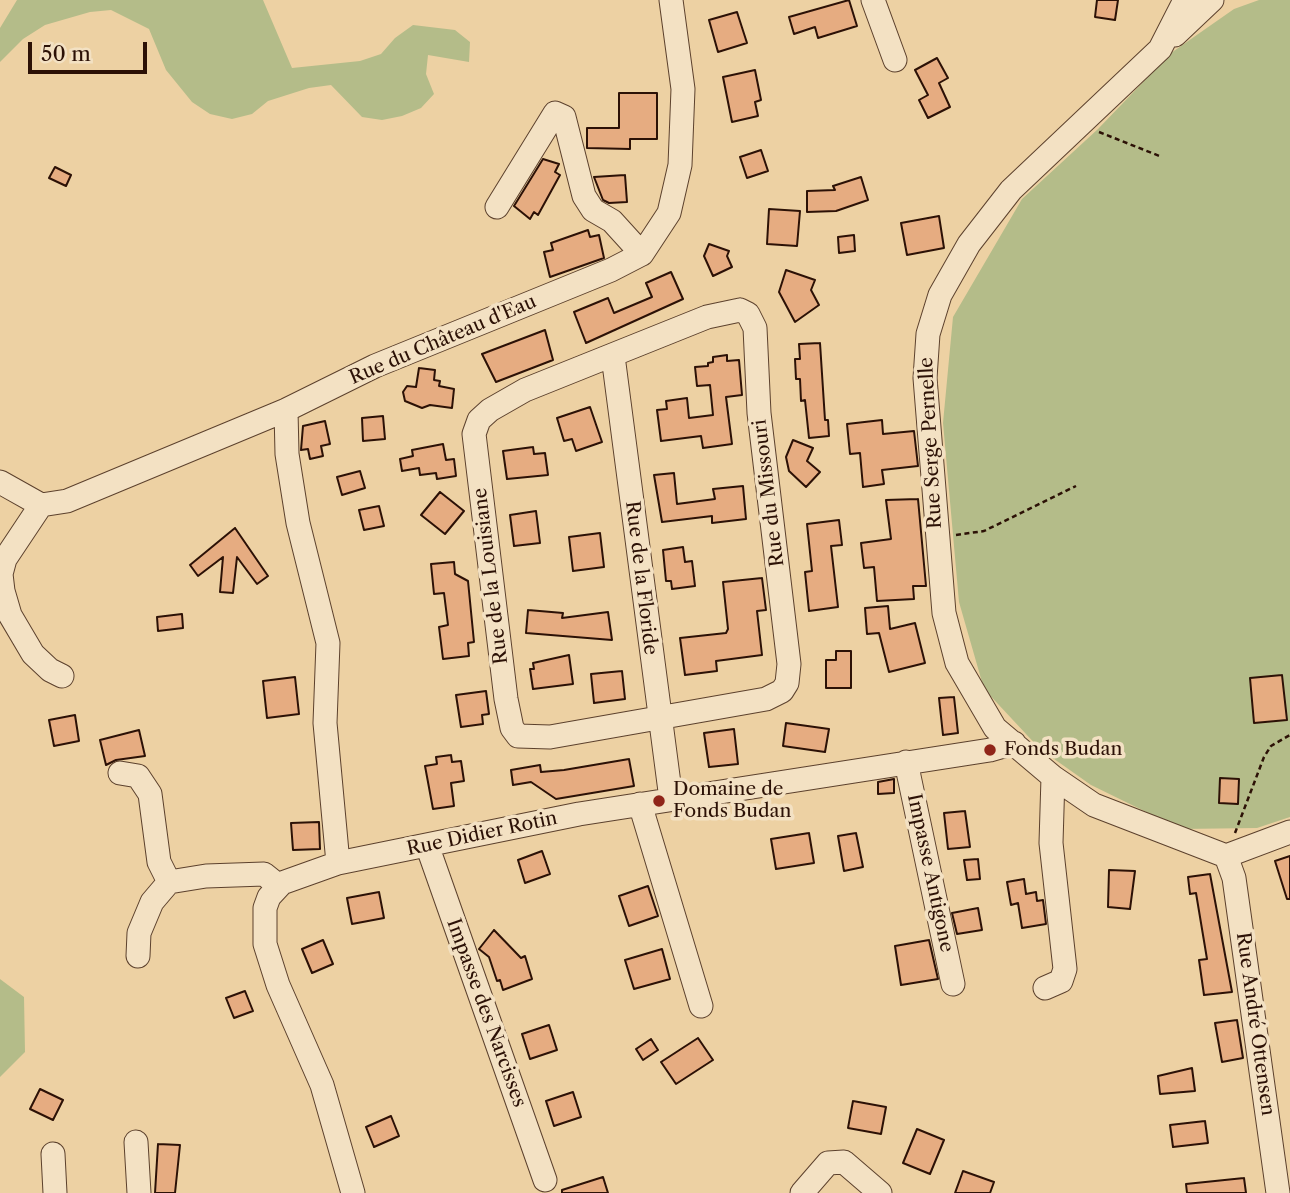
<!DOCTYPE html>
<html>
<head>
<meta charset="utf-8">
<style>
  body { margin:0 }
  #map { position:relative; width:1290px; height:1193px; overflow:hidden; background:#edd1a3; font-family:"Libre Caslon Text",serif }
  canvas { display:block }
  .scale { position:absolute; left:28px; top:42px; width:119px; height:32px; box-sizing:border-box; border:4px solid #2c1106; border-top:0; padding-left:9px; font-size:21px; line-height:24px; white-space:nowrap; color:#2c1106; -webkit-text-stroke:5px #f3e1c3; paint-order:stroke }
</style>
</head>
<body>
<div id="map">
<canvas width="1290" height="1193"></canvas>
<div class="scale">50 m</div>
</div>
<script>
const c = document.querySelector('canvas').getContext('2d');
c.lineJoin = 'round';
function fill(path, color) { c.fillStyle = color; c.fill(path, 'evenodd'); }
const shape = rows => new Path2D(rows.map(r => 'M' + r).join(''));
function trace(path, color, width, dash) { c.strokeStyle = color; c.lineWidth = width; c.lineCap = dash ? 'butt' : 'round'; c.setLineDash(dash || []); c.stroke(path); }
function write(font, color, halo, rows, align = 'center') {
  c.font = font + ' "Libre Caslon Text",serif'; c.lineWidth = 7; c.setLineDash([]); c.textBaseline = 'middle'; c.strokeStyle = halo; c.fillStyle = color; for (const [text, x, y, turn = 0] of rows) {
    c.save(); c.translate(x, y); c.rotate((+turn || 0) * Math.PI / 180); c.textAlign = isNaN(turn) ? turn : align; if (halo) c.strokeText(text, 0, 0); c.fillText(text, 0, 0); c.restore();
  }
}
fill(shape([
  [17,0,263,0,292,68,360,61,381,54,395,38,413,25,455,30,470,42,469,62,428,55,426,74,434,94,421,108,402,116,382,120,362,117,331,85,309,88,268,101,252,114,232,119,210,114,192,102,166,70,149,29,111,10,90,12,45,25,23,39,0,62,0,28],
  [1259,0,1290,0,1290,817,1257,828,1181,829,1091,785,1040,749,984,689,959,602,943,423,953,317,1022,199,1098,129,1171,53,1234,9],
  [0,979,24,997,25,1052,0,1077]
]), '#b4bc89');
const building = shape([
  [849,0,857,26,818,38,815,27,794,34,789,17,849,0],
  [1097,0,1118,0,1115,20,1095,17,1097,0],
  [737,12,747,43,718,52,709,20,737,12],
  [937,58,948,78,939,83,950,107,928,118,919,100,928,95,915,70,937,58],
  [755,70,761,100,755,102,758,116,732,122,723,77,755,70],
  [619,93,657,93,657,139,630,139,630,149,587,148,587,128,619,128,619,93],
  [761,150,768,171,747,178,740,157,761,150],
  [543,159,559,164,555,172,560,175,538,215,534,212,530,219,514,206,543,159],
  [55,167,71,175,66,186,49,178,55,167],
  [625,175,627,202,609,203,603,200,594,177,625,175],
  [861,177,868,200,836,211,807,212,807,191,835,190,833,186,861,177],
  [769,209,800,211,797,246,767,244,769,209],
  [939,216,944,248,907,255,901,223,939,216],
  [588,230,590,237,599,235,604,258,550,277,544,252,553,250,551,243,588,230],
  [854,235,855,251,839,253,838,237,854,235],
  [709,244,729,251,727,256,732,267,713,276,704,256,709,244],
  [786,270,815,280,811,290,819,305,795,322,779,292,786,270],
  [671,272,683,299,586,343,574,312,608,298,614,313,652,297,646,283,671,272],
  [545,330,553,360,496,382,482,354,545,330],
  [820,343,825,420,828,420,829,436,809,438,805,400,801,401,800,379,796,379,795,359,800,359,799,344,820,343],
  [727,355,727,361,739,360,742,395,726,397,732,444,703,448,701,436,661,441,657,410,667,409,666,401,687,398,689,418,713,415,710,385,697,386,695,367,708,366,708,363,713,362,713,357,727,355],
  [419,368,435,370,434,380,440,381,439,386,454,389,452,408,430,405,422,408,405,401,403,392,407,386,416,387,419,368],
  [590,407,602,442,576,451,572,439,564,441,557,418,590,407],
  [383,416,385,439,363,441,362,418,383,416],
  [882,420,883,434,914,431,918,466,882,470,884,484,863,487,860,453,850,454,847,424,882,420],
  [325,421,330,444,321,446,323,456,310,459,308,449,301,450,303,426,325,421],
  [793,440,813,448,807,461,820,472,806,487,789,471,786,457,793,440],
  [443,444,446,460,454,459,456,476,437,479,436,473,420,475,419,468,402,471,400,459,413,456,412,450,443,444],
  [533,447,534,454,545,453,548,475,507,479,503,451,533,447],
  [360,471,365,488,342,495,337,477,360,471],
  [674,473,677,504,715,499,713,489,743,486,746,519,712,523,712,516,662,522,654,475,674,473],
  [440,492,464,511,445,534,421,515,440,492],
  [918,499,926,586,913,586,914,599,877,601,874,567,864,568,861,543,891,539,886,500,918,499],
  [379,506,384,526,364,530,359,510,379,506],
  [536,511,540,543,514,546,510,515,536,511],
  [839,520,842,545,831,546,838,607,809,611,805,572,812,571,807,524,839,520],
  [235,528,268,576,257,584,237,557,233,593,220,592,223,557,198,576,190,565,235,528],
  [600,533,604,567,573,571,569,537,600,533],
  [683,547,685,562,692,561,695,586,672,589,671,581,666,581,663,550,683,547],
  [454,562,455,574,468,581,474,642,468,643,469,656,443,659,439,627,448,625,444,593,434,594,431,564,454,562],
  [762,578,766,610,757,611,762,655,716,661,717,671,685,675,680,638,726,633,728,629,723,582,762,578],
  [888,606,890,629,915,623,925,663,889,672,879,633,867,634,865,608,888,606],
  [528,610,563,613,562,618,608,612,612,640,526,633,528,610],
  [182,614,183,628,158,631,157,617,182,614],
  [836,651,851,651,851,688,826,688,826,660,836,660,836,651],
  [569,655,573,684,533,689,530,669,534,669,533,663,569,655],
  [622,671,625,699,594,703,591,674,622,671],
  [1282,675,1287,720,1254,723,1250,678,1282,675],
  [295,677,299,714,267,718,263,681,295,677],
  [486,691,489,714,482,715,483,724,461,727,456,695,486,691],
  [954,697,958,733,943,735,939,698,954,697],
  [75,715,79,741,54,746,49,720,75,715],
  [786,723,829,729,825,752,783,746,786,723],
  [734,729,738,764,709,767,704,733,734,729],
  [139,730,145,756,116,760,106,765,100,740,139,730],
  [451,755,452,762,461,761,464,781,451,783,454,806,433,809,425,766,437,764,436,757,451,755],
  [629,759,634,786,556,799,531,782,513,785,511,770,540,765,541,772,564,770,629,759],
  [1220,778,1239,779,1238,804,1219,803,1220,778],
  [894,779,894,793,878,794,878,782,894,779],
  [965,811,970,847,948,849,944,813,965,811],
  [319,822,320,849,293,850,291,823,319,822],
  [809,833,814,863,776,869,771,839,809,833],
  [856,833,863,867,844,871,838,836,856,833],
  [542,851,550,874,525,883,518,860,542,851],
  [1290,856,1290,899,1287,899,1275,861,1290,856],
  [978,859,980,879,967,880,964,860,978,859],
  [1109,870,1135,871,1130,909,1108,907,1109,870],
  [1210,874,1232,992,1204,995,1199,960,1207,959,1196,893,1190,894,1188,877,1210,874],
  [1024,879,1026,894,1036,892,1037,901,1043,900,1046,924,1022,928,1018,903,1011,905,1007,882,1024,879],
  [648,886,658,916,629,926,619,896,648,886],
  [379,892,384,918,352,924,347,898,379,892],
  [978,908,982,930,957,934,952,913,978,908],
  [494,930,521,958,525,956,532,979,503,990,500,980,497,981,489,957,479,949,494,930],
  [323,940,333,964,312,973,302,949,323,940],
  [929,940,938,979,901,985,895,946,929,940],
  [662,949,670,979,634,989,625,960,662,949],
  [245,991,253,1011,234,1018,226,998,245,991],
  [1237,1020,1243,1058,1222,1062,1215,1023,1237,1020],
  [549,1025,557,1050,530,1059,522,1034,549,1025],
  [698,1038,713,1060,676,1084,661,1062,698,1038],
  [651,1039,658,1050,643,1060,636,1049,651,1039],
  [1192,1068,1195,1091,1160,1094,1158,1076,1192,1068],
  [40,1089,63,1100,53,1120,30,1109,40,1089],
  [573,1092,581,1117,554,1126,546,1101,573,1092],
  [853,1101,886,1107,881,1134,848,1128,853,1101],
  [391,1116,399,1136,374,1147,366,1127,391,1116],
  [1205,1121,1208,1143,1173,1147,1170,1125,1205,1121],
  [917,1129,944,1140,930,1174,903,1163,917,1129],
  [158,1144,180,1145,175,1193,155,1193,158,1144],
  [963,1171,994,1182,990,1193,955,1193,963,1171],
  [603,1177,608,1193,562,1193,562,1190,603,1177],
  [1244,1178,1246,1193,1187,1193,1186,1184,1244,1178]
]);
fill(building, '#e6ac81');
trace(building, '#2c1106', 2);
const minor = shape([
  [873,0,895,60],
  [1185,0,1160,49,1011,190,969,244,940,295,928,334,925,378,944,613,957,663,995,728,1053,777,1094,805,1226,856,1290,832],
  [1175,35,1212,0],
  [497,207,555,113,564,117,584,196,593,210,612,221,642,254],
  [740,310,748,314,755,328,759,413,789,664,787,683,782,691,766,699,550,737,518,736,512,728,506,699,474,434,479,420,490,410,525,390,707,317,740,310],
  [613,356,671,799],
  [286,410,287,454,298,523,328,643,325,723,338,863],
  [0,482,41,505,67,501,286,410,375,366,611,270,642,254,669,213,680,165,683,89,671,0],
  [41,505,5,559,1,574,3,591,10,615,33,654,50,670,62,676],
  [906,762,953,984],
  [120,773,138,776,150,794,159,862,169,882,206,876,264,874,279,886],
  [640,804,701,1006],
  [427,845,545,1180],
  [1226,856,1234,878,1278,1193],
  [138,956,139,933,152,902,169,882],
  [1045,988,1061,981,1065,969,1051,843,1053,777],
  [136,1142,139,1193],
  [53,1154,55,1193],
  [353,1193,322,1085,278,985,265,944,265,908,269,897,282,883,338,863,579,814,990,750,1014,743],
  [802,1193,828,1163,844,1162,880,1193]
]);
trace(minor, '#5c412d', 25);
trace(shape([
  [1099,132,1162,157],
  [956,535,984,531,1076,486],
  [1235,833,1264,757,1271,746,1290,735]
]), '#2c1106', 2.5, [5, 3.5]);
trace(minor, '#f3e1c3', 23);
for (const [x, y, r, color] of [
  [990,750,7,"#8f2418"],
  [659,801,7,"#8f2418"]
]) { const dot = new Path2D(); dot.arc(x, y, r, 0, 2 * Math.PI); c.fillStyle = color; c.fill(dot); trace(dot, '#f3e1c3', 2.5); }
write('19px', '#2c1106', '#f3e1c3', [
  ["Rue du Château d'Eau",443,340,-23],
  ["Rue Serge Pernelle",931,443,-93],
  ["Rue du Missouri",769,493,-97],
  ["Rue de la Louisiane",491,576,-97],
  ["Rue de la Floride",641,578,83],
  ["Rue Didier Rotin",482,834,-12],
  ["Impasse Antigone",930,873,78],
  ["Impasse des Narcisses",486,1013,70],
  ["Rue André Ottensen",1255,1024,82]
]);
write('19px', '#2c1106', '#f3e1c3', [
  ["Fonds Budan",1004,750],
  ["Domaine de",673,790],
  ["Fonds Budan",673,812]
], 'left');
</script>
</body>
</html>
